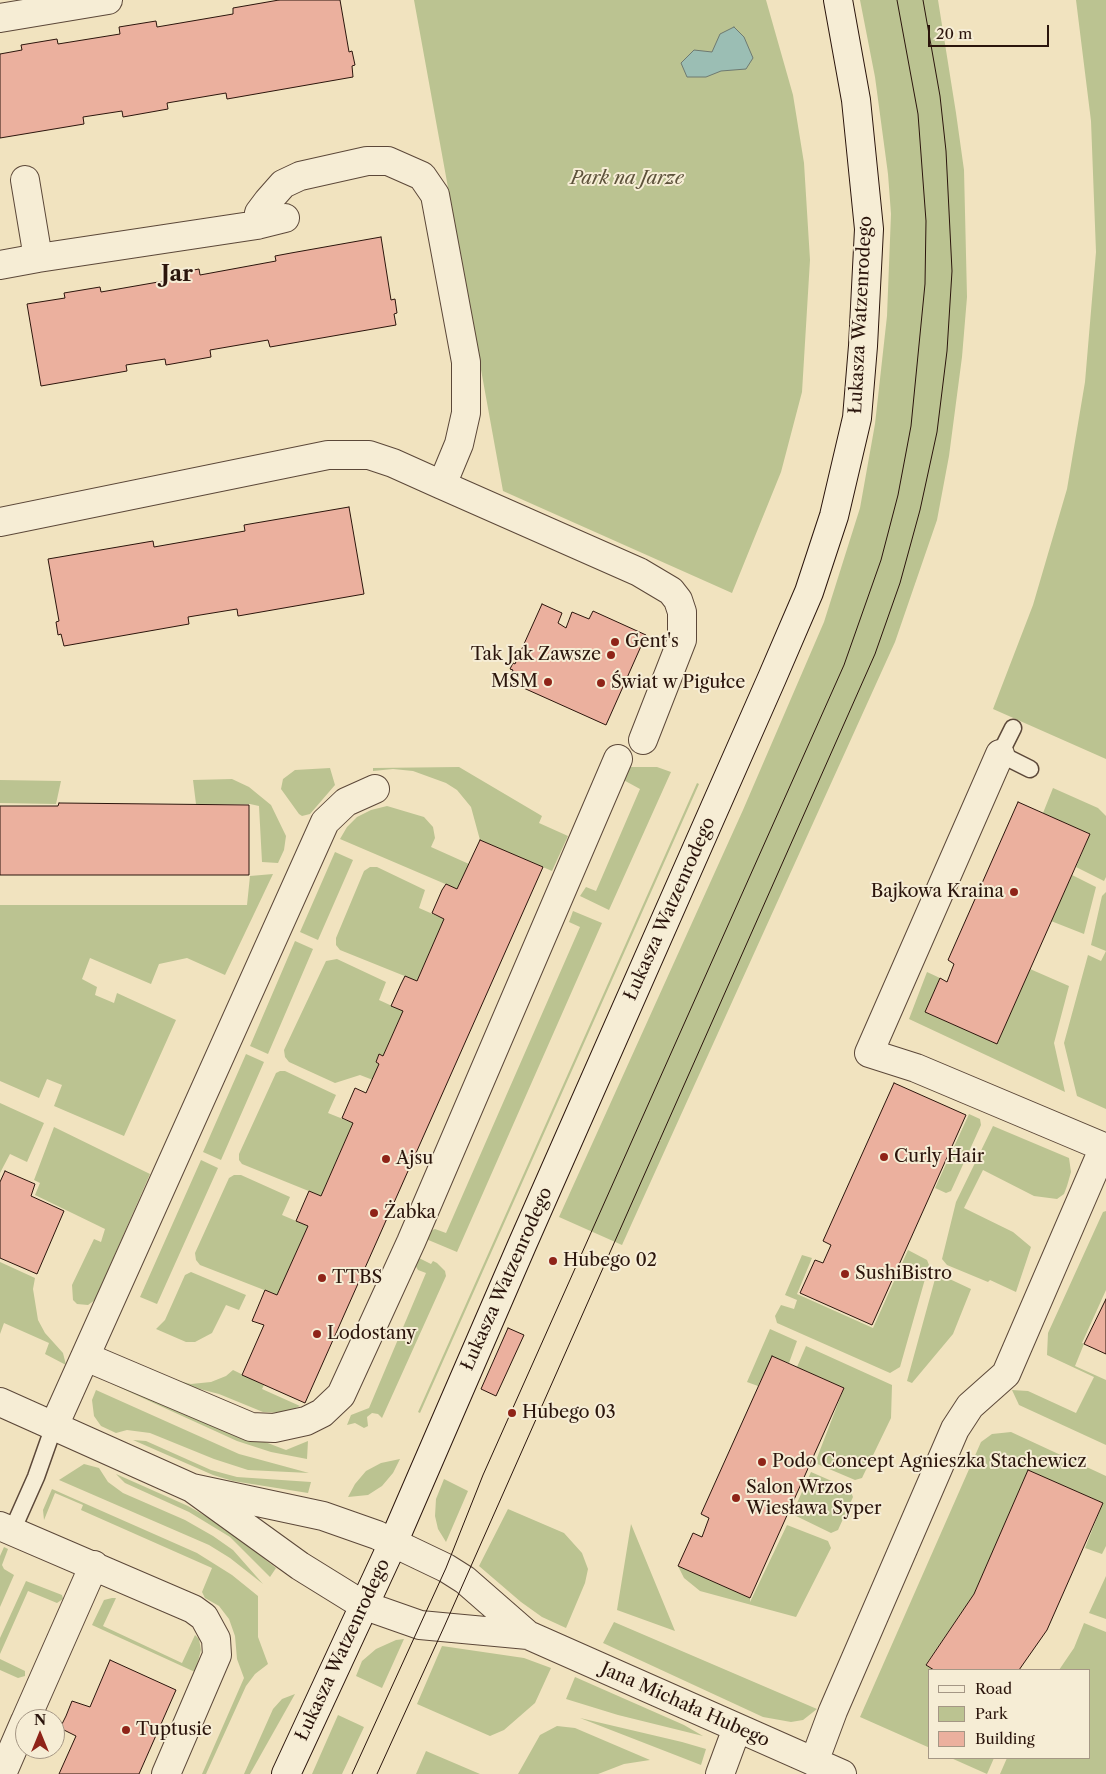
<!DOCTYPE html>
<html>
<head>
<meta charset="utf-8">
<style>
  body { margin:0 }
  #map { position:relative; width:1106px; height:1774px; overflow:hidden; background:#f1e3bf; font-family:"Libre Caslon Text",serif }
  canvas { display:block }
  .legend { position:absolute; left:928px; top:1669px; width:162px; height:90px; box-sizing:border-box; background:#f6edd5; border:1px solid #a59785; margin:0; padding:6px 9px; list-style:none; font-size:15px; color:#2b150c }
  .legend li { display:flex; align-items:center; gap:10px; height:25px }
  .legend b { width:25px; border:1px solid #a59785 }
  .north { position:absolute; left:15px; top:1709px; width:50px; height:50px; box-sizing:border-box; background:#f6edd5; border:1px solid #a59785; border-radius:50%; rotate:0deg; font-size:14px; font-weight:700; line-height:20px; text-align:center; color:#2b150c }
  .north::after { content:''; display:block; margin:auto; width:18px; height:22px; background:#8f2418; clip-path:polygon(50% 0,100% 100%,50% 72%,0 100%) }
  .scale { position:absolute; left:928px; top:25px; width:121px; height:22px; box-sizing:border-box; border:2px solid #2b150c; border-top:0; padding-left:6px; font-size:15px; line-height:18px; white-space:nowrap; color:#2b150c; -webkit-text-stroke:4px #f6edd5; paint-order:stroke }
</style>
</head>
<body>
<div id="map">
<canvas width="1106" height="1774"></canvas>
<ul class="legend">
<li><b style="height:6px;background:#f6edd5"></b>Road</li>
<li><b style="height:14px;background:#bbc391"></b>Park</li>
<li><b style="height:14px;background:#ebb09e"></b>Building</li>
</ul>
<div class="north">N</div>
<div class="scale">20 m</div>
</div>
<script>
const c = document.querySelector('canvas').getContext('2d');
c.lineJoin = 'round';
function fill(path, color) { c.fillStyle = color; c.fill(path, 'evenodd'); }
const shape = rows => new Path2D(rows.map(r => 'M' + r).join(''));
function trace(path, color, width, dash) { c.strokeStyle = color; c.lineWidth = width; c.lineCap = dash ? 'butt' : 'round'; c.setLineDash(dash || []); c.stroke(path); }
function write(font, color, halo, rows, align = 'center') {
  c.font = font + ' "Libre Caslon Text",serif'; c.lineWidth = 4; c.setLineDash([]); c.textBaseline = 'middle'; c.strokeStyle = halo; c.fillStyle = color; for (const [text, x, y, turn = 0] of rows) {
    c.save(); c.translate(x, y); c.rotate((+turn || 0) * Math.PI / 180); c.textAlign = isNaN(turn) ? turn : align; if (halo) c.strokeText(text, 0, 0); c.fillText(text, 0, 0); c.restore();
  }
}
fill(shape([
  [414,0,766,0,793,95,804,163,810,260,802,392,781,472,732,593,503,491],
  [860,0,938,0,956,113,964,170,967,297,962,357,949,456,937,520,895,642,622,1245,559,1217,743,810,824,622,860,508,875,424,887,316,891,214,888,174,875,77],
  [1076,0,1106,0,1106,759,993,709,1033,605,1067,489,1085,382,1096,252,1091,121],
  [459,767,542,816,539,823,568,836,552,871,480,840,471,807,457,790,446,783,413,771,393,769,373,771,373,768],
  [624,767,657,767,671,772,609,910,580,896,586,887,596,891,640,789,618,777],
  [330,768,335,785,310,814,302,816,299,814,281,789,283,779,295,770],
  [232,779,249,787,271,805,286,836,284,850,278,863,262,862,259,806,250,804,196,804,193,780],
  [0,780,61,781,56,804,0,803],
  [697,783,699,784,420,1413,418,1412],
  [1053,788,1098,808,1106,816,1106,877,1104,881,1076,867,1090,834,1043,813],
  [387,806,424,817,433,827,435,838,431,847,469,864,457,889,340,839,347,827,357,817,371,810],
  [335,852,353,860,318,940,300,932],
  [370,867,377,867,425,890,419,908,444,919,417,981,340,950,336,945,336,938,364,871],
  [273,874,225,975,187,958,159,964,151,984,90,958,82,979,97,987,95,995,114,1003,117,993,176,1020,124,1136,54,1106,62,1085,47,1079,39,1098,0,1081,0,905,247,905,250,876],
  [1072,875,1096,887,1084,934,1051,921],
  [1106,892,1106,1109,1077,1096,1064,1043,1088,955,1101,961,1106,951,1091,945,1102,896],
  [573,911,602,923,457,1252,426,1239,430,1231,435,1229,446,1233,580,927,569,922],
  [295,941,313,949,268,1054,250,1046],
  [337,959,386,982,379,1000,403,1011,383,1056,379,1054,376,1062,379,1064,373,1080,360,1075,335,1083,289,1062,285,1057,284,1050,326,961],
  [1030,969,1069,986,1054,1043,1065,1092,909,1019,927,972,940,978,925,1012,997,1044],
  [246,1054,264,1062,221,1160,203,1152],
  [280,1071,285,1071,336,1095,328,1113,353,1123,321,1196,242,1164,239,1160,239,1154,276,1073],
  [0,1103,44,1123,27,1162,10,1154,0,1173],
  [969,1114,980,1119,981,1125,951,1191,946,1193,935,1188],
  [993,1126,1069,1158,1071,1172,1067,1186,1064,1194,1057,1199,1034,1196,983,1170,964,1208,1013,1232,1031,1247,1016,1292,990,1280,988,1282,947,1265,942,1259,956,1202],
  [54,1127,150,1174,95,1300,88,1305,77,1304,73,1300,72,1285,94,1239,101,1242,105,1229,35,1195,40,1183,34,1180],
  [201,1160,218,1168,157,1304,140,1297],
  [234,1175,241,1175,290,1197,282,1215,308,1226,277,1295,200,1265,196,1260,195,1253,229,1178],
  [1106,1211,1106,1290,1082,1343,1084,1344,1075,1366,1106,1380,1106,1445,1019,1405,1012,1390,1028,1391,1076,1413,1094,1377,1047,1355,1048,1333,1103,1212],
  [908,1250,927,1260,929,1265,900,1367,890,1373,777,1323,775,1316,781,1305,794,1309,797,1300,785,1295,802,1255,812,1258,797,1294,873,1328],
  [419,1258,431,1264,433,1261,437,1263,445,1271,446,1276,382,1418,378,1414,372,1413,367,1417,368,1426,364,1428,355,1423,347,1425,351,1415,369,1408,426,1273,418,1270,415,1265],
  [0,1262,35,1278,33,1289,38,1320,45,1333,63,1353,66,1365,45,1354,49,1343,4,1323,0,1334],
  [191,1272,246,1295,239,1310,226,1305,212,1333,195,1342,186,1342,156,1329,165,1320,185,1275],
  [941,1275,971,1289,953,1334,912,1383,907,1381,935,1279],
  [770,1329,797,1341,789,1363,772,1357,758,1386,747,1382],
  [806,1346,892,1385,891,1418,862,1478,855,1480,815,1463,844,1388,797,1367],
  [233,1370,264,1385,262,1389,300,1406,284,1413,263,1412,219,1394,169,1381,171,1379,191,1384,211,1382,226,1376],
  [112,1384,122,1384,242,1438,265,1442,286,1450,308,1441,307,1459,271,1452,237,1441],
  [96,1390,239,1454,309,1473,248,1470,214,1459,150,1433,127,1430,116,1433,101,1426,94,1416,92,1400],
  [1011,1432,1106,1476,1106,1546,1102,1554,1085,1548,1103,1503,1028,1470,974,1594,926,1664,934,1670,930,1670,930,1748,860,1717,981,1442,992,1434],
  [133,1440,146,1441,211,1470,237,1477,311,1482,308,1493,233,1481,213,1475],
  [400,1459,393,1473,382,1486,368,1495,348,1497,355,1484,366,1471,381,1463],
  [84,1464,99,1468,108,1482,123,1493,185,1520,213,1536,233,1550,263,1584,230,1558,209,1545,59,1480],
  [811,1472,850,1489,853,1497,838,1530,831,1533,792,1514],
  [116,1474,188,1506,223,1526,276,1568,270,1577,230,1537,189,1512,125,1483],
  [444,1479,468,1491,446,1542,438,1529,435,1516,436,1499],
  [52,1489,197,1553,232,1575,258,1596,258,1637,268,1664,255,1674,246,1686,206,1774,202,1774,244,1678,237,1659,235,1636,229,1619,219,1606,205,1598,202,1592,212,1568,81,1510,83,1505,55,1493,44,1520,43,1510],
  [508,1509,564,1533,582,1553,588,1569,585,1583,566,1628,542,1617,521,1602,479,1566],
  [631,1524,675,1631,617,1610],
  [787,1525,828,1541,831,1548,796,1617,700,1591,684,1578,678,1566,750,1598,750,1602],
  [4,1547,8,1549,2,1565,4,1569,14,1575,0,1607,0,1556],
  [1106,1576,1106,1619,1089,1613],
  [26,1581,62,1595,63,1599,57,1603,28,1591,0,1654,0,1638],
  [112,1598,116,1598,103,1626,182,1663,195,1635,199,1639,201,1650,195,1672,92,1625,104,1600],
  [614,1622,817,1709,803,1720,791,1722,763,1717,603,1643],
  [1084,1623,1106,1632,1106,1774,1000,1774,1007,1758,1090,1758,1090,1670,1059,1670,1074,1648],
  [404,1639,382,1688,356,1676,362,1661,376,1649,396,1640],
  [442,1646,524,1658,551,1668,535,1703,504,1730,490,1736,417,1704],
  [0,1659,25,1671,25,1676,18,1678,0,1670],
  [575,1677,684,1725,703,1736,618,1715,566,1699],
  [295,1694,250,1774,244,1774,273,1709,282,1699],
  [338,1715,364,1727,342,1774,312,1774],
  [580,1718,682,1742,706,1749,701,1765],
  [557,1726,575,1728,650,1760,624,1764,598,1774,518,1774,540,1735],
  [426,1751,480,1774,416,1774],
  [951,1758,994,1758,987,1774]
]), '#bbc391');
const water = shape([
  [734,27,744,37,753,58,746,69,721,71,706,77,687,77,681,63,694,50,712,52,720,34,734,27]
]);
fill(water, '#9bbeb4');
trace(water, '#6e7a71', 1);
const building = shape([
  [279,0,340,0,349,52,352,51,355,65,352,66,353,77,227,99,226,93,167,103,168,109,123,117,122,111,83,117,84,124,0,138,0,54,22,50,21,45,57,39,58,44,120,34,119,27,156,21,157,27,233,14,233,8,279,0],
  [381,237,391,300,395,299,397,313,394,314,396,325,270,347,268,340,210,350,211,357,166,365,165,359,126,365,127,371,41,386,27,304,65,298,64,293,100,287,101,292,164,281,163,276,199,269,200,275,276,261,275,256,291,253,381,237],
  [349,507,364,594,238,616,237,609,188,617,189,624,64,646,61,634,58,635,56,622,59,621,48,559,153,541,154,547,245,531,244,525,349,507],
  [542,604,562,613,558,623,566,628,572,612,589,619,593,611,646,635,606,725,508,681,513,670,510,669,513,663,515,664,542,604],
  [1018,802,1090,834,997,1044,925,1012,940,978,947,982,954,964,948,960,1018,802],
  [59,803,249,805,249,875,0,875,0,806,58,806,59,803],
  [480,840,543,867,305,1403,242,1375,264,1325,252,1321,265,1290,277,1295,308,1226,296,1221,309,1191,321,1196,353,1123,342,1118,355,1088,366,1093,379,1064,376,1062,379,1054,383,1056,403,1011,391,1006,401,984,405,976,417,981,444,919,432,913,442,890,446,884,457,889,480,840],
  [894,1083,966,1115,872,1325,800,1293,815,1260,823,1263,831,1245,823,1241,894,1083],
  [5,1171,35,1184,31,1196,64,1211,37,1274,0,1258,0,1182,5,1171],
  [1106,1299,1106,1354,1084,1344,1106,1299],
  [508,1328,524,1335,496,1396,481,1389,508,1328],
  [772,1356,844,1388,750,1598,678,1566,693,1533,702,1537,709,1518,701,1514,772,1356],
  [1028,1470,1103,1503,1047,1630,1019,1670,934,1670,926,1665,974,1594,1028,1470],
  [110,1660,176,1690,139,1774,59,1774,76,1736,60,1728,66,1716,72,1701,90,1707,110,1660]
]);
fill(building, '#ebb09e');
trace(building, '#2b150c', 1);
const lane = shape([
  [1013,728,1000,754,1030,769],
  [12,1531,36,1477,54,1426]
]);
const street = shape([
  [0,18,108,0],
  [38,258,257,225,285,218],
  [0,265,38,258,25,180],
  [442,485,639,572,671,591,678,600,682,612,682,640,643,740],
  [0,522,328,455,369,455,393,463,442,485,459,444,466,413,466,362,435,195,422,176,388,161,367,161,300,176,283,184,268,201,259,213,257,225],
  [1000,754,869,1053,916,1068,1106,1148],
  [86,1357,251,1427,274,1428,306,1421,322,1413,341,1395,411,1242,618,759],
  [0,1402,192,1488,300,1566,363,1605,420,1625,528,1635,465,1580,446,1568,377,1535,323,1516,192,1488],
  [54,1426,325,822,346,802,375,789],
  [0,1526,193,1609,204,1617,216,1639,217,1655,166,1774],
  [528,1635,842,1774],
  [26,1719,94,1565],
  [814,1762,833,1711,955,1429,970,1406,1006,1374,1104,1147],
  [2,1774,25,1721],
  [720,1774,737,1728]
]);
const secondary = shape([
  [286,1774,393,1543,522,1245,772,678,809,592,834,516,857,418,863,346,869,229,856,100,838,0]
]);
trace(lane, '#5c4839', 19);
trace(street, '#5c4839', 30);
trace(secondary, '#2b150c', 30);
trace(lane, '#f6edd5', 16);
trace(street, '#f6edd5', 28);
trace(secondary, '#f6edd5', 28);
trace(shape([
  [352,1774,446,1568,483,1475,844,665,881,560,898,495,911,426,925,284,926,221,918,114,897,0],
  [377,1774,444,1627,875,654,900,583,920,510,937,432,947,351,952,271,946,151,940,96,923,0]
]), '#2b150c', 1);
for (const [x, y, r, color] of [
  [615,642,5,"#8f2418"],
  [611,655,5,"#8f2418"],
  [548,682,5,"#8f2418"],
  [601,683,5,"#8f2418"],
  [1014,892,5,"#8f2418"],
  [884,1157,5,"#8f2418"],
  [386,1159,5,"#8f2418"],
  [374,1213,5,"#8f2418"],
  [553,1261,5,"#8f2418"],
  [845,1274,5,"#8f2418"],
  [322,1278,5,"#8f2418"],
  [317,1334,5,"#8f2418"],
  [512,1413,5,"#8f2418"],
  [762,1462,5,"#8f2418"],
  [736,1498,5,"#8f2418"],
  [126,1730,5,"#8f2418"]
]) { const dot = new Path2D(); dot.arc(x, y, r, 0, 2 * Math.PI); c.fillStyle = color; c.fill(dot); trace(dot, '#f6edd5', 2); }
write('italic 18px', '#5d523b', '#f6edd5', [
  ["Park na Jarze",627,179]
]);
write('18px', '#2b150c', '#f6edd5', [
  ["Łukasza Watzenrodego",861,315,-87],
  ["Łukasza Watzenrodego",670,909,-66],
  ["Łukasza Watzenrodego",507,1279,-66],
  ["Łukasza Watzenrodego",343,1650,-65],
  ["Jana Michała Hubego",685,1705,24]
]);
write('18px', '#2b150c', '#f6edd5', [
  ["Gent's",625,642],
  ["Tak Jak Zawsze",601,655,"right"],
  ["MSM",538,682,"right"],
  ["Świat w Pigułce",611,683],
  ["Bajkowa Kraina",1004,892,"right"],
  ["Curly Hair",894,1157],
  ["Ajsu",396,1159],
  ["Żabka",384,1213],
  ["Hubego 02",563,1261],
  ["SushiBistro",855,1274],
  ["TTBS",332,1278],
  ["Lodostany",327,1334],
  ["Hubego 03",522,1413],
  ["Podo Concept Agnieszka Stachewicz",772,1462],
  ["Salon Wrzos",746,1488],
  ["Wiesława Syper",746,1509],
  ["Tuptusie",136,1730]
], 'left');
write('bold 22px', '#2b150c', '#f6edd5', [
  ["Jar",177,275]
]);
</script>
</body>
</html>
